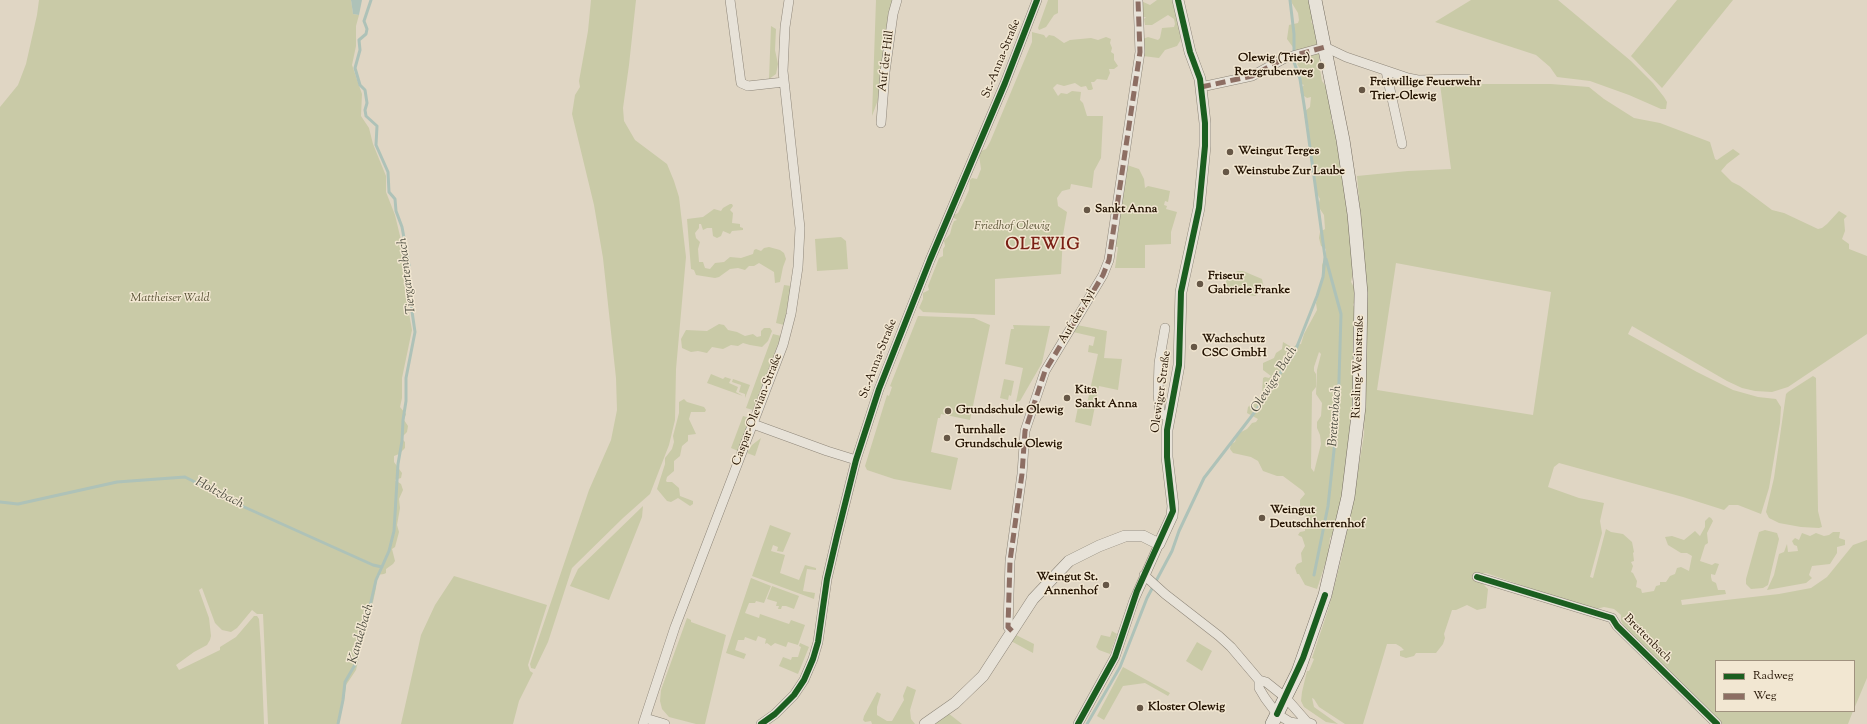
<!DOCTYPE html>
<html>
<head>
<meta charset="utf-8">
<style>
  body { margin:0 }
  #map { position:relative; width:1867px; height:724px; overflow:hidden; background:#e0d6c4; font-family:"Sorts Mill Goudy",serif }
  canvas { display:block }
  .legend { position:absolute; left:1715px; top:660px; width:140px; height:52px; box-sizing:border-box; background:#f2e7d2; border:1px solid #a0927f; margin:0; padding:5px 7px; list-style:none; font-size:12px; color:#241302 }
  .legend li { display:flex; align-items:center; gap:8px; height:20px }
  .legend b { width:20px; border:1px solid #a0927f }
</style>
</head>
<body>
<div id="map">
<canvas width="1867" height="724"></canvas>
<ul class="legend">
<li><b style="height:5px;background:#1b5e20"></b>Radweg</li>
<li><b style="height:5px;background:#8d6e63"></b>Weg</li>
</ul>
</div>
<script>
const c = document.querySelector('canvas').getContext('2d');
c.lineJoin = 'round';
function fill(path, color) { c.fillStyle = color; c.fill(path, 'evenodd'); }
const shape = rows => new Path2D(rows.map(r => 'M' + r).join(''));
function trace(path, color, width, dash) { c.strokeStyle = color; c.lineWidth = width; c.lineCap = dash ? 'butt' : 'round'; c.setLineDash(dash || []); c.stroke(path); }
function write(font, color, halo, rows, align = 'center') {
  c.font = font + ' "Sorts Mill Goudy",serif'; c.lineWidth = 3; c.setLineDash([]); c.textBaseline = 'middle'; c.strokeStyle = halo; c.fillStyle = color; for (const [text, x, y, turn = 0] of rows) {
    c.save(); c.translate(x, y); c.rotate((+turn || 0) * Math.PI / 180); c.textAlign = isNaN(turn) ? turn : align; if (halo) c.strokeText(text, 0, 0); c.fillText(text, 0, 0); c.restore();
  }
}
fill(shape([
  [39,0,351,0,353,14,359,15,356,26,356,46,352,65,362,94,361,116,369,128,373,144,386,176,386,192,395,215,406,261,405,291,412,330,402,378,402,398,400,407,406,414,404,420,408,426,407,432,401,438,405,442,405,448,399,454,394,456,394,462,402,473,401,478,395,480,401,484,403,490,399,499,400,508,397,525,399,532,395,547,392,549,395,561,393,564,386,569,386,573,384,574,377,575,376,588,373,602,359,639,360,653,356,670,346,685,344,700,337,724,268,724,263,614,257,614,252,610,237,628,231,632,222,630,215,623,202,588,199,590,209,618,211,636,210,640,207,645,194,652,176,665,179,670,220,650,220,647,236,637,254,616,257,616,259,619,261,648,264,724,0,724,0,107,18,85,26,64,37,15],
  [591,0,636,0,629,65,623,108,624,121,635,140,667,164,674,181,679,197,686,257,676,369,675,420,669,445,650,494,623,518,572,568,548,642,535,669,531,668,530,664,589,490,611,440,617,410,616,378,603,258,594,205,572,114,575,95,580,87,579,81,588,31],
  [876,0,895,0,879,97,872,116],
  [1048,0,1058,0,1058,13,1054,15,1046,27,1039,30,1038,28],
  [1157,0,1178,0,1183,36,1177,46,1165,50,1159,58,1143,56,1143,39,1148,37,1158,40,1160,38,1162,28,1174,27,1175,24,1174,19,1168,15,1152,25,1145,25,1144,19,1146,17,1143,17,1141,1,1150,5],
  [1290,0,1313,0,1314,18,1311,22,1319,32,1319,64,1322,81,1327,88,1331,109,1331,120,1336,130,1336,136,1339,142,1340,164,1344,168,1348,203,1346,207,1348,215,1353,272,1351,282,1356,291,1356,298,1353,305,1355,308,1353,352,1354,402,1344,487,1337,529,1330,538,1328,555,1317,589,1305,585,1299,574,1297,574,1295,568,1297,564,1302,562,1301,553,1305,546,1302,537,1298,535,1300,532,1305,531,1305,520,1307,517,1300,506,1300,500,1305,494,1303,491,1283,476,1277,476,1263,471,1258,461,1251,457,1233,453,1230,449,1231,444,1235,442,1237,436,1241,432,1247,429,1252,423,1256,422,1258,419,1247,413,1248,407,1262,394,1263,378,1265,377,1269,378,1271,376,1263,370,1263,363,1274,358,1276,353,1282,349,1283,342,1293,348,1296,345,1301,344,1304,334,1317,310,1316,303,1322,282,1322,265,1326,255,1326,249,1321,246,1319,238,1320,232,1325,229,1324,215,1318,206,1320,199,1316,192,1315,174,1312,170,1309,149,1309,133,1308,130,1309,128,1307,126,1308,123,1305,119,1304,112,1310,107,1311,97,1307,98,1301,94,1300,89,1304,85,1299,83,1302,74,1300,72,1301,70,1297,64,1300,61,1305,62,1307,53,1295,50,1287,39,1289,25,1298,23,1299,20,1298,13],
  [1319,352,1321,354,1317,370,1316,394,1322,403,1321,416,1317,422,1317,428,1320,435,1321,444,1314,472,1311,468,1312,392,1316,387,1316,374,1314,371,1314,367],
  [1471,0,1558,0,1631,61,1653,83,1664,97,1667,102,1666,109,1661,109,1629,95,1590,81,1557,77,1550,67,1536,55,1435,22],
  [1677,0,1733,0,1662,88,1631,56],
  [771,26,776,29,775,50,778,64,776,74,769,79],
  [1032,32,1044,35,1046,38,1049,35,1054,36,1064,43,1070,40,1091,38,1098,40,1106,37,1111,39,1110,43,1112,48,1111,52,1114,54,1114,60,1118,66,1114,69,1109,69,1110,73,1107,80,1097,79,1094,82,1091,82,1093,89,1091,90,1088,90,1086,86,1081,87,1075,83,1064,86,1057,84,1053,88,1058,96,1061,93,1067,94,1072,91,1081,92,1080,100,1083,103,1087,116,1103,116,1101,158,1094,171,1092,188,1071,184,1070,189,1062,191,1057,198,1058,206,1067,212,1063,235,1061,274,995,279,995,315,923,312,919,308,923,299,923,293,929,290,928,286,939,258,943,256,943,249,945,246,944,241,950,234,952,226,954,221,957,220,954,218,954,215,958,213,964,201,969,190,970,180,972,178,977,179,981,169,979,155,981,151,986,149,990,142,1032,42],
  [1440,84,1551,84,1589,87,1604,99,1634,118,1660,123,1710,142,1715,159,1717,160,1733,149,1740,154,1727,164,1721,171,1732,182,1740,186,1772,210,1784,213,1818,229,1822,228,1827,224,1839,211,1847,216,1844,219,1845,231,1842,239,1849,244,1849,249,1867,256,1867,334,1788,387,1772,392,1755,391,1742,388,1727,381,1632,326,1628,334,1697,372,1733,390,1758,397,1776,399,1781,407,1780,423,1769,488,1761,514,1738,505,1729,505,1724,510,1683,497,1559,463,1554,467,1548,487,1579,498,1604,503,1600,521,1602,533,1590,577,1593,578,1606,529,1611,532,1623,534,1632,542,1634,552,1633,553,1634,561,1631,562,1633,566,1631,572,1633,573,1637,581,1636,587,1641,589,1642,593,1654,591,1656,586,1660,585,1660,582,1666,582,1670,576,1675,574,1677,568,1681,567,1689,571,1692,556,1687,553,1681,553,1668,545,1665,537,1672,536,1684,540,1695,531,1700,536,1705,527,1705,521,1709,517,1711,518,1713,521,1707,533,1708,543,1705,545,1700,561,1712,565,1715,563,1719,564,1715,575,1711,574,1711,577,1712,581,1716,583,1718,590,1725,590,1726,594,1681,600,1682,605,1779,594,1811,588,1827,577,1853,545,1867,540,1867,678,1854,709,1854,661,1716,661,1716,711,1853,711,1848,724,1722,724,1625,628,1621,621,1621,615,1614,609,1604,607,1593,610,1486,573,1480,574,1484,585,1488,589,1486,608,1477,610,1467,605,1456,610,1452,610,1444,634,1445,638,1443,644,1436,653,1416,653,1414,656,1406,658,1400,656,1400,651,1404,650,1401,647,1396,644,1387,644,1363,724,1345,724,1319,707,1314,699,1312,698,1314,707,1338,724,1326,722,1304,707,1301,701,1302,692,1307,671,1309,671,1314,659,1312,658,1329,607,1340,564,1352,507,1364,435,1367,310,1365,268,1357,176,1408,171,1451,169],
  [1396,263,1551,292,1533,415,1377,390],
  [1127,165,1139,169,1144,179,1145,188,1148,186,1170,191,1168,202,1165,201,1164,205,1167,206,1166,209,1177,212,1171,232,1171,244,1145,245,1145,268,1115,268,1118,247,1115,247],
  [730,204,732,204,733,206,730,210,733,213,732,223,740,224,740,227,743,228,743,230,732,231,730,234,723,231,721,236,717,238,713,236,712,228,707,228,703,230,701,224,699,224,699,228,695,233,696,238,700,242,698,249,699,262,703,262,705,268,710,269,715,263,724,262,730,257,741,258,753,254,754,250,756,249,761,251,764,248,769,247,780,250,784,253,786,259,783,267,780,282,775,283,774,272,759,263,754,266,749,266,745,270,738,268,730,269,719,277,715,278,696,275,694,270,691,269,687,219,703,217,714,209,721,211,723,208],
  [841,237,846,241,848,269,817,271,815,239],
  [1238,271,1243,271,1262,279,1264,289,1255,296,1248,295,1245,292,1237,293,1230,290,1226,285,1226,279,1228,275],
  [784,285,791,286,784,325,776,323],
  [918,316,974,318,990,325,970,420,941,414,940,418,938,418,931,452,958,458,951,490,894,479,867,470,865,466,887,395,889,396,892,387,890,386],
  [719,324,724,325,728,330,737,332,745,336,753,334,757,337,761,336,761,331,764,328,770,328,772,331,768,341,762,347,750,345,743,343,738,346,731,345,723,349,712,347,707,353,698,351,691,352,682,348,681,339,686,330,707,331],
  [1013,325,1050,326,1042,363,1020,401,1016,402,1023,368,1005,364,1011,329,1014,329],
  [1077,325,1107,331,1104,358,1122,359,1118,390,1099,386,1091,426,1075,422,1078,407,1086,408,1098,354,1088,352,1089,345,1093,346,1095,337,1073,332],
  [773,334,781,336,753,410,746,408],
  [711,374,723,379,725,377,731,379,729,383,738,387,736,392,743,396,707,383],
  [1813,376,1816,378,1818,511,1822,527,1819,528,1801,527,1779,523,1769,518,1766,512,1774,478,1786,394,1788,392],
  [733,379,750,385,745,398,745,394,739,392,741,385,732,382],
  [1004,379,1014,381,1011,396,1009,395,1008,400,1000,398],
  [684,399,687,402,704,407,706,410,705,412,691,412,689,419,696,434,688,435,688,441,682,446,680,456,674,461,674,471,667,477,666,481,667,482,672,482,679,488,680,496,693,501,693,504,690,506,678,498,671,502,667,501,657,489,665,464,665,458,672,449,674,442,673,436,679,413,679,402],
  [743,416,750,418,738,451,731,448],
  [761,438,755,456,747,453,752,445],
  [643,506,642,517,609,600,570,586,578,569],
  [770,525,791,533,783,552,777,551,778,547,773,545,771,551,785,555,780,573,799,580,805,565,816,568,816,570,807,569,803,591,815,593,814,599,752,576],
  [1765,530,1777,533,1779,539,1768,585,1763,588,1751,589,1746,584,1746,579,1759,532],
  [1833,532,1840,532,1839,538,1845,540,1845,545,1837,547,1837,553,1830,564,1812,566,1809,575,1812,578,1806,583,1767,590,1774,575,1779,554,1784,552,1787,544,1788,552,1798,551,1797,546,1794,545,1792,541,1795,538,1799,540,1802,533,1810,536,1816,533,1824,536,1829,535],
  [454,576,547,605,528,665,530,671,533,673,519,701,513,724,401,724,421,635,435,605],
  [751,578,771,586,764,603,756,601,755,603,749,603,745,613,759,618,760,614,789,624,791,620,805,625,798,645,788,642,786,647,775,643,771,646,767,643,765,644,766,639,758,636,756,641,745,637,744,640,738,640,735,650,746,654,744,659,726,653],
  [772,586,799,596,794,609,786,606,782,606,781,609,778,609,779,606,776,606,777,602,767,599],
  [687,618,691,620,691,622,726,635,705,724,696,724,669,717,662,709,660,701,661,690],
  [1112,631,1117,634,1110,654,1099,650,1096,647,1101,635,1110,637],
  [1014,634,1034,644,1033,653,1011,641],
  [1197,642,1212,651,1202,671,1186,661],
  [800,643,809,647,798,674,779,666,783,657,791,660,792,657,798,657,801,647,799,646],
  [1123,667,1170,693,1168,696,1145,683,1123,686,1104,720,1097,716],
  [907,686,916,690,910,710,911,719,915,724,872,724,871,721,865,722,863,720,864,716,877,692,881,694,877,707,877,715,887,721,892,721,904,700,903,696],
  [948,713,962,724,926,724]
]), '#c9caa7');
fill(shape([
  [351,0,362,0,359,15,353,14]
]), '#aec2b8');
trace(shape([
  [0,502,18,504,117,482,185,477,242,506,373,565,382,567],
  [1314,575,1328,506,1338,413,1341,314,1326,259],
  [338,724,343,700,345,682,356,663,358,639,370,606,376,580,389,551,394,531,398,464,402,441,403,420,406,401,406,378,415,332,407,277,409,265,402,227,396,211,395,199,389,192,388,172,376,145,377,126,366,116,365,110,367,103,365,90,360,85,355,68,360,50,359,40,366,34,367,29,364,21,371,0],
  [1087,724,1120,667,1147,598,1172,551,1179,531,1204,478,1261,404,1276,379,1294,354,1317,296,1323,277,1325,257,1305,111,1300,79,1294,62,1294,34,1290,0]
]), '#aec2b8', 3);
const minor = shape([
  [730,0,741,83,748,86,784,82],
  [1386,71,1402,144],
  [1201,87,1252,76,1285,58,1325,47,1346,57,1408,78,1418,80,1469,79],
  [881,123,885,72,893,14,897,0],
  [1165,328,1159,363,1158,394,1160,412,1163,415,1170,417],
  [753,424,827,451,856,460],
  [1144,575,1165,594,1219,636,1231,647,1259,680,1266,682,1286,698,1307,722],
  [1477,577,1612,618,1617,626,1717,724],
  [1012,631,1008,627,1010,561,1022,474,1025,431,1045,371,1103,275,1109,260,1140,52,1138,0],
  [1259,680,1259,688,1265,698,1277,714,1290,722,1301,724,1307,722,1312,724],
  [645,718,665,724],
  [643,724,675,627,783,345,791,314,798,267,800,228,783,71,785,27,789,0],
  [761,724,775,714,794,695,804,680,813,659,818,642,827,579,837,536,856,460,879,389,930,260,1005,83,1037,0],
  [1078,724,1115,657,1134,600,1159,544]
]);
const tertiary = shape([
  [925,724,955,703,983,676,1033,599,1069,561,1099,546,1125,536,1143,536,1159,544,1172,516,1173,506,1167,457,1167,430,1179,365,1181,292,1199,208,1205,146,1205,123,1200,79,1190,52,1178,0]
]);
const secondary = shape([
  [1272,724,1298,672,1325,595,1348,497,1359,407,1361,293,1354,214,1343,140,1315,0]
]);
trace(minor, '#8e8679', 10);
trace(tertiary, '#8e8679', 12);
trace(secondary, '#736b5f', 14);
trace(minor, '#e7e2d8', 9);
trace(tertiary, '#e7e2d8', 11);
trace(secondary, '#e7e2d8', 13);
trace(shape([
  [1201,87,1252,76,1285,58,1325,47],
  [1012,631,1008,627,1010,561,1022,474,1025,431,1045,371,1103,275,1109,260,1140,52,1138,0]
]), '#8d6e63', 5, [10, 5]);
trace(shape([
  [1477,577,1612,618,1617,626,1717,724],
  [1277,714,1303,658,1325,595],
  [761,724,775,714,794,695,804,680,813,659,818,642,827,579,837,536,856,460,879,389,930,260,1005,83,1037,0],
  [1078,724,1115,657,1137,591,1173,511,1167,457,1167,430,1179,365,1181,292,1199,208,1205,146,1205,123,1200,79,1190,52,1178,0]
]), '#1b5e20', 6);
for (const [x, y, r, color] of [
  [1321,66,4,"#665746"],
  [1362,90,4,"#665746"],
  [1230,152,4,"#665746"],
  [1226,172,4,"#665746"],
  [1087,210,4,"#665746"],
  [1200,284,4,"#665746"],
  [1194,347,4,"#665746"],
  [1067,398,4,"#665746"],
  [948,411,4,"#665746"],
  [947,438,4,"#665746"],
  [1262,518,4,"#665746"],
  [1106,585,4,"#665746"],
  [1140,708,4,"#665746"]
]) { const dot = new Path2D(); dot.arc(x, y, r, 0, 2 * Math.PI); c.fillStyle = color; c.fill(dot); trace(dot, '#f2e7d2', 1.5); }
write('12px', '#241302', '#f2e7d2', [
  ["St.-Anna-Straße",1002,59,-68],
  ["Auf der Hill",887,61,-83],
  ["Auf der Ayl",1078,317,-59],
  ["St.-Anna-Straße",879,359,-69],
  ["Riesling-Weinstraße",1359,367,-88],
  ["Olewiger Straße",1162,392,-82],
  ["Caspar-Olevian-Straße",758,410,-69],
  ["Brettenbach",1647,639,45]
]);
write('bold 12px', '#241302', '#f2e7d2', [
  ["Olewig (Trier),",1313,59,"right"],
  ["Retzgrubenweg",1313,73,"right"],
  ["Freiwillige Feuerwehr",1370,83],
  ["Trier-Olewig",1370,97],
  ["Weingut Terges",1238,152],
  ["Weinstube Zur Laube",1234,172],
  ["Sankt Anna",1095,210],
  ["Friseur",1208,277],
  ["Gabriele Franke",1208,291],
  ["Wachschutz",1202,340],
  ["CSC GmbH",1202,354],
  ["Kita",1075,391],
  ["Sankt Anna",1075,405],
  ["Grundschule Olewig",956,411],
  ["Turnhalle",955,431],
  ["Grundschule Olewig",955,445],
  ["Weingut",1270,511],
  ["Deutschherrenhof",1270,525],
  ["Weingut St.",1098,578,"right"],
  ["Annenhof",1098,592,"right"],
  ["Kloster Olewig",1148,708]
], 'left');
write('italic 12px', '#575033', '#f2e7d2', [
  ["Friedhof Olewig",1012,227],
  ["Mattheiser Wald",170,299]
]);
write('italic 13px', '#4d4d40', '#f2e7d2', [
  ["Tiergartenbach",408,276,-97],
  ["Olewiger Bach",1275,380,-58],
  ["Brettenbach",1336,416,-86],
  ["Holtzbach",219,494,27],
  ["Kandelbach",362,634,-74]
]);
c.letterSpacing = '1px';
write('bold 16px', '#7a1f14', '#f2e7d2', [
  ["OLEWIG",1043,246]
]);
c.letterSpacing = '0px';
</script>
</body>
</html>
